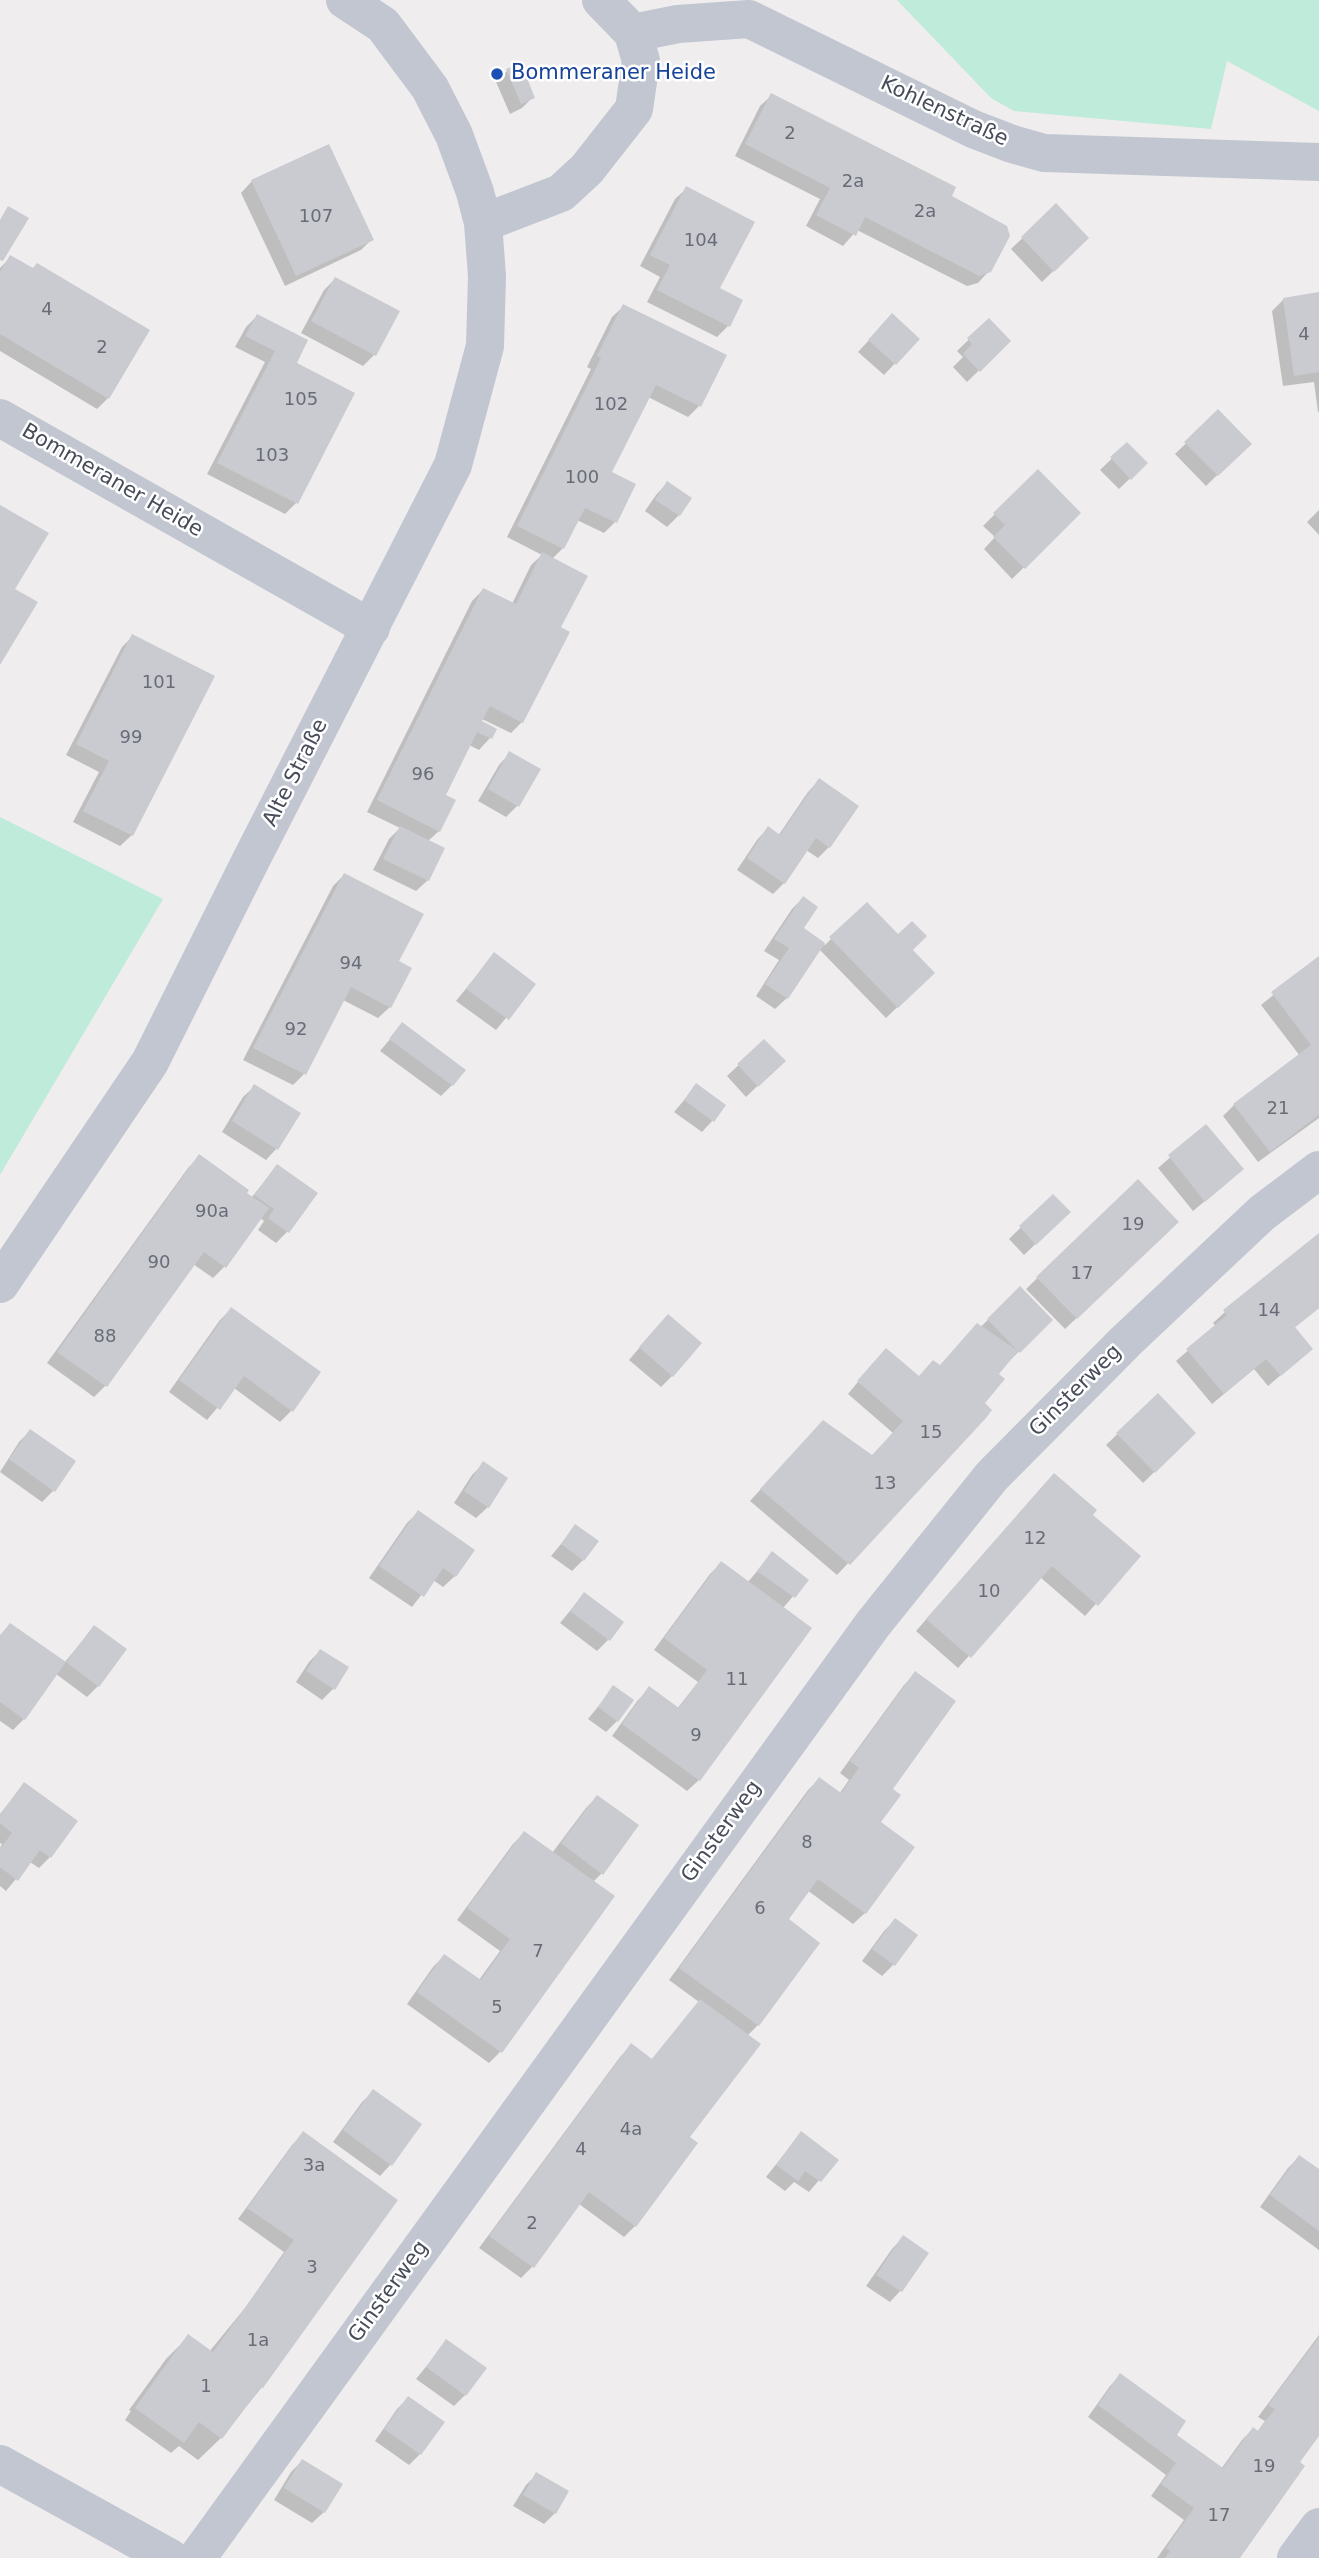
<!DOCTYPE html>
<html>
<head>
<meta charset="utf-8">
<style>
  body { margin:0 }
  canvas { display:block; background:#efeded }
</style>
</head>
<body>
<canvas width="1319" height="2558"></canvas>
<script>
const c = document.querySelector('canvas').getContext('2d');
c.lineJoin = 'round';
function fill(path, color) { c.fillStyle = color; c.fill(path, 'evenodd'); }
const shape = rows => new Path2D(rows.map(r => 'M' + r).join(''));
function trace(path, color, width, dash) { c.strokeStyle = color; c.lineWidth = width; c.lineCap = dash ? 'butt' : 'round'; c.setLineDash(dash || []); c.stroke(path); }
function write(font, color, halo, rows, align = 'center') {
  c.font = font + ' "DejaVu Sans",sans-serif'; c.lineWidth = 5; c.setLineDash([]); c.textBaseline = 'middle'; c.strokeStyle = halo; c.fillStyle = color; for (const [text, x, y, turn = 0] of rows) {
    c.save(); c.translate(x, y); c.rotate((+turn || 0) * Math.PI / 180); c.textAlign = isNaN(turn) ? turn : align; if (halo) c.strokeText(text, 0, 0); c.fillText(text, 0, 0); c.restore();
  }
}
fill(shape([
  [897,0,1319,0,1319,111,1227,61,1211,129,1014,111,991,98],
  [0,817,163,899,0,1175]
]), '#beebda');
fill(shape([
  [507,71,533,97,522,108,510,114,496,82],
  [772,95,950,197,989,271,978,283,967,286,857,230,843,246,806,226,820,199,735,156,760,106],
  [252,181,372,239,361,250,285,286,241,193],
  [687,188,718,289,741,301,728,326,717,337,647,302,660,277,640,266,675,199],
  [1056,206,1087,238,1042,282,1011,249],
  [11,257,32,270,108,398,97,409,0,351,0,268],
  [335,279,398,312,374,355,363,366,301,333,324,290],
  [1319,294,1319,412,1318,412,1314,382,1283,386,1272,311,1284,299],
  [624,306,699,406,688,417,648,397,609,473,615,522,604,533,577,520,563,548,552,559,559,628,522,722,511,733,482,719,480,722,494,730,490,738,479,750,469,745,443,796,439,831,428,841,428,880,416,891,373,870,389,839,400,828,367,812,472,601,483,590,512,604,531,565,542,555,507,537,591,369,587,367,612,317],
  [257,316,294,364,296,503,285,514,207,474,265,362,235,347,246,327],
  [989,320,1009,341,967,382,953,367,963,357,957,351],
  [881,327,918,339,884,375,858,352],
  [1218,412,1249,444,1206,486,1175,454],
  [1127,444,1146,463,1119,489,1100,470],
  [1038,471,1079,513,1012,579,984,549,995,537,983,526],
  [667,483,689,499,679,515,667,527,645,511,656,495],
  [1319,510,1319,535,1307,522],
  [133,636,132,835,120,846,73,822,99,772,66,755,122,647],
  [510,753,538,770,517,806,506,817,478,801,499,765],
  [819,780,829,847,818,858,806,850,784,883,773,894,737,870,757,840,768,828,778,836,808,792],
  [344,875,397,962,390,1007,378,1018,343,1000,304,1074,293,1085,243,1060,333,886],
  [803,898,801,929,825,945,866,904,933,973,886,1018,819,949,787,998,775,1009,756,996,779,960,764,951,792,909],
  [494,954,534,984,496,1030,456,1001],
  [1319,958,1319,1118,1258,1162,1223,1116,1234,1105,1300,1056,1261,1005],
  [402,1025,452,1085,441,1096,380,1051],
  [764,1041,783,1061,746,1097,727,1076],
  [255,1086,277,1148,266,1160,222,1132,243,1097],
  [696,1086,713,1120,702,1132,674,1112],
  [1206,1126,1230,1180,1193,1211,1158,1168],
  [199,1157,251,1198,277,1166,287,1232,276,1243,258,1230,264,1221,260,1218,224,1267,213,1278,193,1264,105,1386,94,1397,47,1363,188,1168],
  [1138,1181,1166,1233,1065,1329,1026,1289],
  [1053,1196,1069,1212,1024,1255,1009,1239],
  [1319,1234,1319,1308,1294,1328,1311,1349,1268,1386,1254,1369,1212,1404,1176,1361,1216,1326,1213,1323,1225,1312],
  [1020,1289,1051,1320,996,1374,983,1403,984,1417,837,1575,750,1501,812,1433,871,1457,893,1433,848,1394,875,1361,918,1378,939,1367],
  [231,1309,292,1410,280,1422,234,1388,207,1420,169,1392,220,1320],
  [657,1327,672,1376,661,1387,629,1360],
  [1158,1395,1194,1433,1143,1483,1106,1445],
  [30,1431,53,1491,42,1502,0,1472,19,1442],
  [483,1464,488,1507,476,1518,454,1503,472,1475],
  [1043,1486,1091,1515,1139,1556,1085,1616,1040,1577,958,1668,916,1631],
  [418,1512,455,1576,443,1587,433,1580,412,1607,369,1578,407,1523],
  [576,1526,583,1560,572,1571,551,1556],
  [772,1554,807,1580,783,1608,810,1629,699,1780,687,1791,612,1736,638,1700,649,1689,677,1709,698,1682,654,1650,710,1574,721,1563,747,1583],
  [584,1594,608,1640,597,1651,560,1623],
  [10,1625,64,1663,94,1627,98,1686,87,1697,56,1674,24,1719,13,1730,0,1721,0,1635],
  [320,1651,334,1688,322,1700,296,1682,309,1662],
  [915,1674,890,1789,878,1823,865,1913,853,1924,807,1890,786,1919,758,2025,747,2036,635,2226,624,2237,579,2204,532,2267,521,2278,479,2248,620,2057,631,2045,651,2060,699,2002,669,1980,808,1790,819,1779,839,1794,849,1780,840,1773,904,1685],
  [614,1687,617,1721,606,1732,588,1719],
  [24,1784,50,1857,39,1868,30,1862,6,1891,0,1886,0,1848,2,1844,0,1843,0,1814],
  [597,1797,601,1874,593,1882,500,2052,489,2063,407,2004,433,1967,444,1956,479,1980,500,1951,457,1920,513,1844,524,1833,552,1853,586,1808],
  [895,1920,893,1965,882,1976,862,1961,884,1931],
  [374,2091,391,2164,380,2176,333,2142,362,2102],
  [801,2133,836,2160,809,2192,794,2182,785,2191,766,2177],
  [303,2134,395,2200,262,2387,221,2438,198,2460,179,2446,171,2453,125,2420,131,2411,129,2410,166,2359,188,2337,209,2352,245,2308,284,2252,238,2219,292,2145],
  [1299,2157,1319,2172,1319,2250,1260,2207,1288,2168],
  [903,2237,901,2290,890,2302,866,2286,892,2249],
  [1319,2335,1319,2430,1238,2558,1157,2558,1184,2520,1151,2496,1166,2475,1088,2417,1110,2386,1121,2375,1174,2435,1221,2469,1242,2440,1253,2429,1257,2432,1265,2421,1258,2417],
  [447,2341,465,2395,454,2406,416,2379],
  [408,2398,442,2423,420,2454,409,2465,375,2441,397,2409],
  [302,2461,324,2512,312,2523,274,2500,291,2472],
  [537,2474,555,2513,544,2524,513,2506,526,2485]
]), '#0003');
fill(shape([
  [521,63,535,98,521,104,506,69],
  [771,93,956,187,952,196,1007,226,1010,236,991,272,979,276,865,217,856,236,816,215,830,188,745,144],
  [329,144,374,240,296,276,251,180],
  [686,186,755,222,720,288,743,300,730,327,657,290,670,265,650,255],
  [1056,203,1089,238,1054,272,1021,237],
  [8,206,29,218,3,261,0,260,0,220],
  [10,255,33,268,37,263,150,330,109,399,0,334,0,272],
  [335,277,400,311,376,356,311,321],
  [1319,292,1319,372,1294,376,1283,298],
  [623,304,727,355,701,407,656,385,612,472,636,484,617,523,585,508,564,549,517,526,601,358,597,356],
  [892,313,920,339,896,365,868,340],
  [257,314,308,340,297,363,355,393,298,504,217,463,275,351,245,336],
  [989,318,1011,341,980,372,963,354,972,344,967,338],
  [1218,409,1252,444,1218,476,1184,442],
  [1127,442,1148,463,1131,480,1110,457],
  [1038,469,1081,513,1025,569,993,537,1005,525,993,513],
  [667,481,692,498,680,516,655,500],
  [0,505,49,533,15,589,38,602,0,665],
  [542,552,588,576,561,627,570,632,523,723,490,706,482,721,497,729,492,739,477,732,446,795,456,800,440,832,377,800,483,588,516,604],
  [132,634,215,676,133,836,83,811,109,761,76,744],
  [509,751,541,769,519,807,488,789],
  [819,778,859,806,830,848,816,838,785,884,747,858,768,826,780,835],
  [400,826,445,848,429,881,383,859],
  [344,873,424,914,399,961,412,968,391,1008,351,987,306,1075,253,1048],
  [803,896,818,907,804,928,825,943,788,999,765,984,789,948,774,939],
  [867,902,898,934,912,921,927,936,913,950,935,973,898,1008,829,937],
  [494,952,536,984,509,1020,466,989],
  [1319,956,1319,1115,1270,1152,1233,1104,1311,1045,1271,992],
  [402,1022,466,1070,453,1086,389,1039],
  [764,1039,786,1061,758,1087,737,1064],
  [696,1083,726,1105,714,1122,684,1100],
  [254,1084,301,1113,278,1150,232,1121],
  [1206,1124,1244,1169,1205,1202,1168,1155],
  [199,1154,249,1190,247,1193,269,1208,226,1268,204,1252,107,1387,57,1352],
  [277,1164,318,1193,289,1233,268,1218,274,1209,254,1195],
  [1138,1179,1179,1222,1077,1319,1036,1277],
  [1053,1194,1071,1212,1036,1245,1019,1226],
  [1319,1233,1319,1308,1295,1327,1313,1349,1281,1376,1266,1359,1224,1394,1186,1349,1227,1315,1223,1310],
  [1020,1286,1053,1320,1020,1353,1018,1351,999,1374,1005,1379,985,1403,992,1410,986,1418,850,1565,760,1489,823,1420,872,1455,886,1440,903,1421,857,1381,886,1348,919,1376,933,1360,940,1365,977,1323,1018,1351,987,1319],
  [231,1307,321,1372,293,1412,244,1376,220,1410,179,1380],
  [668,1314,702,1343,673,1377,639,1347],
  [1158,1393,1196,1433,1155,1473,1116,1433],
  [30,1429,76,1461,55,1492,9,1459],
  [483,1461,508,1478,489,1508,464,1491],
  [1054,1473,1097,1510,1093,1515,1141,1556,1098,1606,1052,1566,971,1658,926,1619],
  [418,1510,475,1550,456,1577,443,1568,424,1597,379,1566],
  [575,1524,599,1541,584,1561,561,1544],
  [772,1551,809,1580,795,1598,757,1571],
  [721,1561,812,1628,700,1781,622,1724,649,1686,679,1708,707,1670,664,1638],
  [584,1592,624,1622,610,1641,570,1611],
  [10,1623,66,1662,94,1625,127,1649,99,1687,66,1662,25,1720,0,1702,0,1636],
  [320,1649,349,1667,335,1690,306,1671],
  [915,1671,956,1701,893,1789,901,1795,881,1822,915,1847,866,1914,818,1879,789,1919,820,1943,759,2026,679,1968,819,1777,841,1793,859,1768,850,1761],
  [613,1685,634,1700,618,1722,598,1707],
  [24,1782,78,1821,51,1858,40,1850,18,1881,0,1867,0,1849,12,1833,0,1823,0,1815],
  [597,1795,639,1825,603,1875,561,1843],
  [524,1831,615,1896,502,2053,417,1992,444,1954,481,1980,510,1939,467,1908],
  [895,1918,918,1935,895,1966,872,1949],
  [700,1999,761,2044,690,2137,698,2143,636,2227,589,2192,534,2268,489,2236,631,2043,652,2059],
  [373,2089,422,2124,392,2166,343,2130],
  [303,2131,398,2200,268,2381,263,2388,261,2387,222,2439,199,2422,184,2443,135,2408,188,2334,213,2352,294,2240,247,2208],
  [801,2131,839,2160,821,2182,805,2171,798,2181,776,2165],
  [1299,2155,1319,2169,1319,2231,1270,2195],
  [903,2235,929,2253,902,2292,876,2275],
  [1319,2337,1319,2436,1300,2462,1305,2466,1240,2558,1165,2558,1170,2551,1166,2548,1194,2508,1161,2484,1176,2463,1098,2405,1120,2373,1186,2421,1177,2435,1223,2468,1253,2427,1258,2431,1275,2409,1268,2405],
  [446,2339,487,2368,466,2396,426,2367],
  [408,2396,445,2422,421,2455,384,2429],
  [302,2459,343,2484,325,2513,284,2488],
  [536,2472,569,2491,556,2514,523,2495]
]), '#cacbd1');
trace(shape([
  [633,33,678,24,749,19,973,129,1012,144,1044,153,1319,162],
  [483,223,561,193,587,169,634,109,641,61,633,33,601,0],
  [0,418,371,628],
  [0,1284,150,1062,251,860,453,465,485,346,487,276,483,223,475,192,454,135,430,88,383,25,345,0],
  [0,2464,170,2558],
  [197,2558,873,1624,992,1476,1126,1341,1262,1213,1319,1170],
  [1296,2558,1319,2527]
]), '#c1c6d1', 38);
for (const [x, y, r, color] of [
  [497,74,7,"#1a4fb4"]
]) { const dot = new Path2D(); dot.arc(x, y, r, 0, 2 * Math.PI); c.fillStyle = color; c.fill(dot); trace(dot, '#fff', 2.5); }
write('18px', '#686c77', null, [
  ["2",790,134],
  ["2a",853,182],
  ["2a",925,212],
  ["107",316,217],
  ["104",701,241],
  ["4",47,310],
  ["4",1304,335],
  ["2",102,348],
  ["105",301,400],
  ["102",611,405],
  ["103",272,456],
  ["100",582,478],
  ["101",159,683],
  ["99",131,738],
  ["96",423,775],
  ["94",351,964],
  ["92",296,1030],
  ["21",1278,1109],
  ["90a",212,1212],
  ["19",1133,1225],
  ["90",159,1263],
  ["17",1082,1274],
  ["14",1269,1311],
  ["88",105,1337],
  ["15",931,1433],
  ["13",885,1484],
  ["12",1035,1539],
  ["10",989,1592],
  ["11",737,1680],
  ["9",696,1736],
  ["8",807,1843],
  ["6",760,1909],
  ["7",538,1952],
  ["5",497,2008],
  ["4a",631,2130],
  ["4",581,2150],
  ["3a",314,2166],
  ["2",532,2224],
  ["3",312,2268],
  ["1a",258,2341],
  ["1",206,2387],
  ["19",1264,2467],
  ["17",1219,2516]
]);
write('21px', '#164399', '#fff', [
  ["Bommeraner Heide",511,74]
], 'left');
write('21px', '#474c59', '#fff', [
  ["Kohlenstraße",944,112,25],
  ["Bommeraner Heide",112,481,30],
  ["Alte Straße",296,773,-63],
  ["Ginsterweg",1076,1391,-45],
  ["Ginsterweg",722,1832,-54],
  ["Ginsterweg",389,2292,-54]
]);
</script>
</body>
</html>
